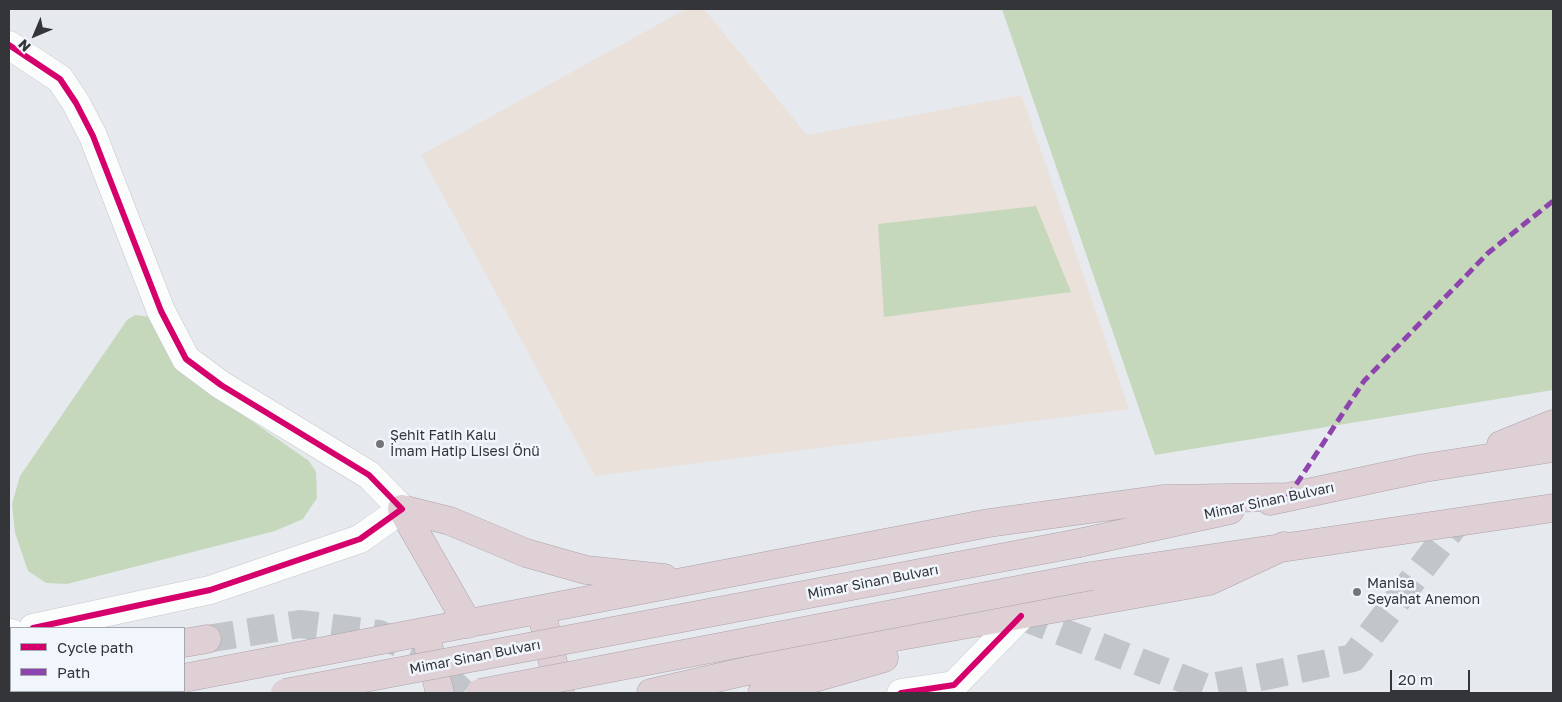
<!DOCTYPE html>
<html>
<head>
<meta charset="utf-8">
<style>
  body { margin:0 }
  #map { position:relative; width:1562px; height:702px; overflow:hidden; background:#e6eaee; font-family:"Golos Text",sans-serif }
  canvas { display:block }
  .frame { position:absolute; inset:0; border:10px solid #333539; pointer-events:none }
  .legend { position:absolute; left:10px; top:627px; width:175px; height:65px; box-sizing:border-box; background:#f1f6fd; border:1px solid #a5a9af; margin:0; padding:6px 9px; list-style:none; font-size:15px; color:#333539 }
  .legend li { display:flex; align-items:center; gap:10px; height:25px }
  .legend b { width:25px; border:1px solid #a5a9af }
  .north { position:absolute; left:10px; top:10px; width:50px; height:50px; -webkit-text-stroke:4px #f1f6fd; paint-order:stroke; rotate:225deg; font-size:14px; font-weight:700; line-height:20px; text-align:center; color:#333539 }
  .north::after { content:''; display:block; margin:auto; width:18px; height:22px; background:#333539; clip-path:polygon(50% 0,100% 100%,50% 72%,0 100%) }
  .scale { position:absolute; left:1390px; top:670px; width:80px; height:22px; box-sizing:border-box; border:2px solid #333539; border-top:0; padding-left:6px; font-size:15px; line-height:18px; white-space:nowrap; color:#333539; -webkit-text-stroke:4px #f1f6fd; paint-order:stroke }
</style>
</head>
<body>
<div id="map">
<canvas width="1562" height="702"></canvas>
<div class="frame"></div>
<ul class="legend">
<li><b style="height:6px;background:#d6006c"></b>Cycle path</li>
<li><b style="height:6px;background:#8e44ad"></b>Path</li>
</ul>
<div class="north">N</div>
<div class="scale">20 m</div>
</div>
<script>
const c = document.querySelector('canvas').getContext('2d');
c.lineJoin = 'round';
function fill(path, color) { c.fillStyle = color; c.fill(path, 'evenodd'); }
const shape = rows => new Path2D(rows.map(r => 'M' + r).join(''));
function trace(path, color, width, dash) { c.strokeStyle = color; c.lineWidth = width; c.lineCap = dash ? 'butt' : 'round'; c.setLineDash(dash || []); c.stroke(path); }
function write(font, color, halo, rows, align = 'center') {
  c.font = font + ' "Golos Text",sans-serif'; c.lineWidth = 5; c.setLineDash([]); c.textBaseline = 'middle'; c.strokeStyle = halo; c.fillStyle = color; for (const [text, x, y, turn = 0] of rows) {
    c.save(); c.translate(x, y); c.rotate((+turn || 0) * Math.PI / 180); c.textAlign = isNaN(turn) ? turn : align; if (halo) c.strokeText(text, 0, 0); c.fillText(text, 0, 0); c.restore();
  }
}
fill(shape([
  [686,9,704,9,807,135,1022,95,1129,409,595,476,421,155]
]), '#ebe1db');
fill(shape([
  [1002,9,1553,9,1553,390,1155,455],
  [1036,206,1071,292,884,317,878,224],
  [135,315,151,317,190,378,309,461,316,472,317,498,303,519,275,531,67,584,46,583,28,571,15,533,12,504,20,476,127,320]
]), '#c6d8bc');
trace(shape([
  [1021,616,1207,688,1353,658,1457,522]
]), '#c2c6ca', 28, [28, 14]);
trace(shape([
  [207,639,300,624,379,634,418,652,463,693]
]), '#c2c6ca', 28, [28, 14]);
const minor = shape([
  [9,45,60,79,76,103,93,136,161,311,186,359,221,385,369,475,402,509,360,539,210,590,33,628],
  [9,633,11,633],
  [901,693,954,685,1021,616]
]);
const highway = shape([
  [1501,445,1553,424],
  [1270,501,1424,468,1553,448],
  [402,509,450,521,526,553,586,570,664,578],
  [402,509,468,624],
  [1079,543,1230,510],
  [1091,576,1553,508],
  [543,619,560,693],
  [427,641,440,693],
  [184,643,207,639],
  [184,678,989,523,1163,499,1288,497],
  [9,679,11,678],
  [105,693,118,691],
  [651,693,895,637,1209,581,1284,546],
  [762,693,884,658]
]);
trace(minor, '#c4c7ca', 29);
trace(highway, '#ada1a8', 29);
trace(minor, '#fbfcfc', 28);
trace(highway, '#ded0d5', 28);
const highwayBridge = shape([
  [285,693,1079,543],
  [480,693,1091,576]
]);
trace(highwayBridge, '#ada1a8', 29, []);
trace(highwayBridge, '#ded0d5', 28);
trace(shape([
  [1288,497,1364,381,1488,253,1553,201]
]), '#8e44ad', 5, [10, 5]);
trace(shape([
  [9,45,60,79,76,103,93,136,161,311,186,359,221,385,369,475,402,509,360,539,210,590,33,628],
  [901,693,954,685,1021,616]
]), '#d6006c', 6);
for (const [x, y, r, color] of [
  [380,444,5,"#727478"],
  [1357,592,5,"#727478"]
]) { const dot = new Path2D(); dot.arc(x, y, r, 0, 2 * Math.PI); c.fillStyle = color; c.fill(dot); trace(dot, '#f1f6fd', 2); }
write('14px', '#333539', '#f1f6fd', [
  ["Şehit Fatih Kalu",390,436],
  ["İmam Hatip Lisesi Önü",390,452],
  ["Manisa",1367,584],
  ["Seyahat Anemon",1367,600]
], 'left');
write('14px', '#333539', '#f1f6fd', [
  ["Mimar Sinan Bulvarı",1269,501,-12],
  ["Mimar Sinan Bulvarı",873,582,-11],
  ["Mimar Sinan Bulvarı",475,657,-11]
]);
</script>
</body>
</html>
